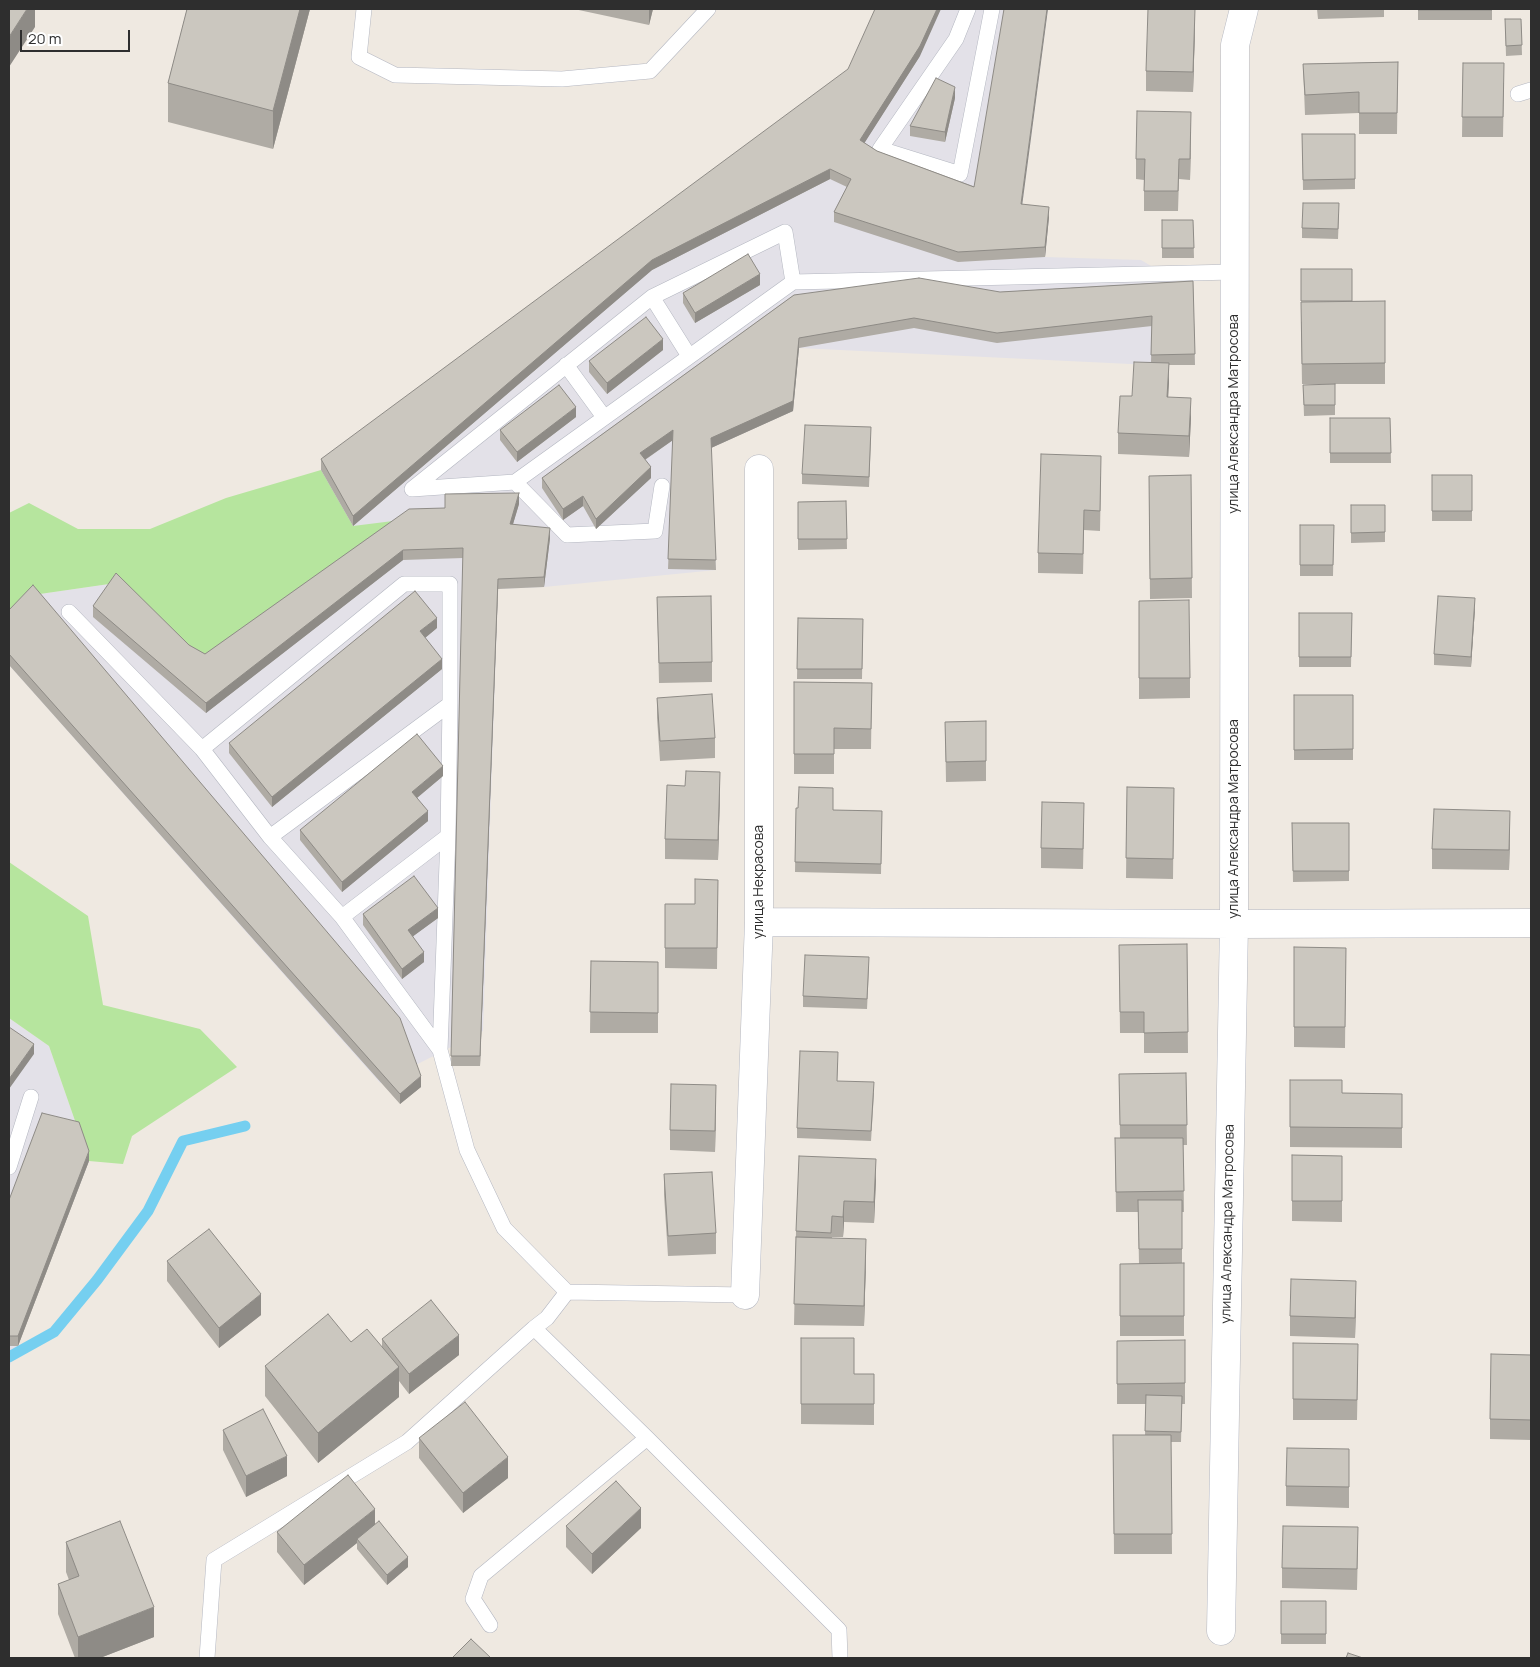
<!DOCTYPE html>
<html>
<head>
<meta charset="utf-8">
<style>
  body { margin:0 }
  #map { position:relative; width:1540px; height:1667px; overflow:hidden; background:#efe9e1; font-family:Manrope,sans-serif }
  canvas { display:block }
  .frame { position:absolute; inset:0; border:10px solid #2e2e2e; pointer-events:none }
  .scale { position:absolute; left:20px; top:30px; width:110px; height:22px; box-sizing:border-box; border:2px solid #2e2e2e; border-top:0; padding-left:6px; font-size:15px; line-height:18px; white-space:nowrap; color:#2e2e2e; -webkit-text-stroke:4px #fff; paint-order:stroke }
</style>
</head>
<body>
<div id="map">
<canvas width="1540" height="1667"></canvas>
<div class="frame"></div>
<div class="scale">20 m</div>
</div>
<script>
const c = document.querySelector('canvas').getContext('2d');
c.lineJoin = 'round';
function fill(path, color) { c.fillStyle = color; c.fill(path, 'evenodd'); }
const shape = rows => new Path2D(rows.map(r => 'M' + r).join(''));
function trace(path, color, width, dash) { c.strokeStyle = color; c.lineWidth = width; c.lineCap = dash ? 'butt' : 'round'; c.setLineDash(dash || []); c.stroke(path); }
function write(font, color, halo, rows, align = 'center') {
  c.font = font + ' Manrope,sans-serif'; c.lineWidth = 4; c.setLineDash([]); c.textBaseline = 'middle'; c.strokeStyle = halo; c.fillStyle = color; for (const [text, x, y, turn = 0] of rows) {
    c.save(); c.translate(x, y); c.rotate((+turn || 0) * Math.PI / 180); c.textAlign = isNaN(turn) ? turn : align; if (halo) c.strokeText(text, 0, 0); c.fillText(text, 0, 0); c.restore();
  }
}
fill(shape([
  [879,9,1048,9,1021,214,1049,217,1045,257,1141,260,1193,291,1195,365,1151,365,799,348,793,411,711,448,716,570,544,587,498,589,483,1031,380,1083,9,665,9,620,33,595,116,583,321,470,848,79],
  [9,1018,49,1046,89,1161,9,1368]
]), '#e3e1e8');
fill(shape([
  [321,470,353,526,409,519,205,665,116,583,33,595,9,620,9,513,29,503,78,529,150,529,226,498],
  [9,862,88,916,103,1005,200,1029,237,1067,132,1136,123,1164,89,1161,49,1046,9,1018]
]), '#b6e59e');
trace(shape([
  [9,1357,54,1332,97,1280,148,1211,183,1141,245,1126]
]), '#75cff0', 11);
const service = shape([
  [364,9,359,57,395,75,562,79,650,71,708,9],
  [968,9,956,39,880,149,960,174,992,9],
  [1518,94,1531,90],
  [793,282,785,232,652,297,412,489,515,482,793,282,1234,272],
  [652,297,689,356],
  [566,365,604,417],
  [515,482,567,535,655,531,662,486],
  [69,612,202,749,270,837,342,917,440,1050,467,1150,504,1228,567,1292],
  [202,749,404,584,450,584,450,704,270,837],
  [342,917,448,836,450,704],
  [440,1050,448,836],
  [9,1167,31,1097],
  [534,1328,647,1438,839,1630,840,1658],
  [490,1625,473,1599,481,1576,647,1438],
  [207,1658,214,1560,407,1442,534,1328,547,1318,567,1292,745,1295]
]);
const minor = shape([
  [759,922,1234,924,1531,923],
  [745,1295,759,922,759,469],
  [1221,1631,1234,924,1235,45,1244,9]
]);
trace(service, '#b4b7c1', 16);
trace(minor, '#b4b7c1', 29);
trace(service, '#fff', 15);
trace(minor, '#fff', 28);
fill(shape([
  [187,9,310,9,273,149,168,122,168,83],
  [574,9,653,9,649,25],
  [1317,9,1384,9,1384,17,1318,19],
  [1418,9,1492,9,1492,20,1418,20],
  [1505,19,1521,19,1522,55,1506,56],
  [1195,28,1193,92,1146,91,1146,71],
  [920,56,864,143,877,151,1022,204,1049,217,1045,257,958,262,834,222,834,212,847,187,830,179,652,270,353,526,321,470,321,459],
  [1398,62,1397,134,1359,134,1359,113,1305,115,1303,64],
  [1463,63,1504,83,1503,137,1462,137],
  [955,98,945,142,910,136,910,126],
  [1191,132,1190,180,1179,179,1178,211,1144,211,1144,180,1136,179,1136,159],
  [1302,134,1355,134,1355,189,1303,190],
  [1339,214,1338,239,1302,238,1302,228],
  [1162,220,1193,220,1194,258,1162,258],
  [1193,281,1195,365,1169,365,1168,397,1191,418,1189,457,1118,454,1118,433,1132,396,1151,362,1152,326,997,343,914,328,799,348,793,411,711,448,716,570,668,569,673,440,645,460,651,478,596,529,583,506,563,520,542,488,542,478,794,295,1000,292],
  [760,285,695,323,683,303,683,293],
  [1352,301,1385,301,1385,384,1302,384,1301,322],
  [663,350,607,394,589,372,589,361],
  [1335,384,1335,415,1304,416,1303,385],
  [576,417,517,462,500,440,500,430],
  [1330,418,1390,418,1391,463,1330,463],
  [871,437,869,487,802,484,802,474],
  [1191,475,1192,598,1150,599,1149,476],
  [1432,475,1472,475,1472,521,1432,521],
  [1101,476,1100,531,1084,530,1083,574,1038,573,1038,553],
  [846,501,847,549,798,550,798,502],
  [519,504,513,524,550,538,544,587,498,589,480,1066,451,1066,463,558,403,560,206,713,93,617,93,606,189,645,205,654,445,508],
  [1351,505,1385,505,1385,542,1351,543],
  [1300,525,1334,525,1333,576,1300,576],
  [657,597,712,662,712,682,659,683],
  [1139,601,1190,678,1190,698,1139,699],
  [1475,608,1471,667,1434,665,1434,654],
  [9,610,421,1087,400,1104,9,665],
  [1299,613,1352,613,1351,667,1299,667],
  [798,618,863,619,862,679,797,679],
  [437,628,425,638,442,669,272,807,229,753,229,743],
  [794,682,872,683,871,749,834,749,834,774,794,774],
  [1294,695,1353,695,1353,760,1294,760],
  [657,698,715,738,715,758,660,761,657,718],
  [986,721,986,781,946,782,945,722],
  [443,776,417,798,428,821,342,892,300,840,300,830],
  [1127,787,1174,788,1173,879,1126,878],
  [720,793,718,860,665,859,665,839],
  [796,808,833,810,882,811,881,874,795,872],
  [1084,823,1083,869,1041,868,1041,848],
  [1292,823,1349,823,1349,881,1293,882],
  [1510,831,1509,870,1432,869,1432,849],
  [718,880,717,969,665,968,665,904,695,904],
  [363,914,438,918,413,936,424,962,402,979,363,925],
  [1187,944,1188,1053,1144,1053,1144,1033,1120,1033,1119,945],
  [1294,947,1346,948,1345,1048,1294,1047],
  [591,961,658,962,658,1033,590,1033],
  [869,968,867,1009,803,1007,803,996],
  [838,1062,837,1081,874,1093,871,1141,797,1138,797,1128],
  [1186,1073,1187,1145,1183,1145,1184,1212,1182,1212,1182,1263,1184,1263,1184,1336,1120,1336,1120,1264,1139,1264,1138,1212,1116,1212,1115,1138,1120,1138,1119,1074],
  [1290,1080,1342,1093,1402,1094,1402,1148,1290,1147],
  [716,1105,715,1152,670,1150,670,1130],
  [1292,1155,1342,1156,1342,1222,1292,1221],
  [89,1161,18,1346,9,1346,9,1200],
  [664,1174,716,1233,716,1254,668,1256,664,1195],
  [876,1179,874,1223,844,1222,843,1237,832,1237,832,1238,866,1260,864,1326,794,1325,796,1231],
  [167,1261,261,1315,219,1348,167,1281],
  [1356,1301,1355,1338,1290,1336,1290,1316],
  [801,1338,854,1374,874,1374,874,1425,801,1424],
  [382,1339,459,1355,409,1394,399,1381,399,1397,318,1463,265,1396,265,1366,351,1342,382,1347],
  [1185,1340,1185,1404,1182,1404,1181,1442,1171,1442,1172,1554,1114,1554,1113,1435,1145,1435,1146,1404,1117,1404,1117,1341],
  [1293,1343,1358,1364,1357,1420,1293,1420],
  [1531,1355,1531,1440,1490,1439,1490,1419],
  [223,1430,287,1476,246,1497,223,1450],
  [419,1438,508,1478,463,1513,419,1458],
  [1349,1449,1349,1508,1286,1506,1286,1486],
  [375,1524,408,1567,387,1585,357,1549,357,1543,304,1585,277,1552,277,1532],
  [566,1526,641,1528,592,1574,566,1547],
  [66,1542,154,1637,100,1658,75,1658,58,1614,58,1584,69,1580,66,1572],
  [1358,1547,1357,1590,1282,1588,1282,1568],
  [1281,1601,1326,1601,1326,1644,1281,1644]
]), '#afaba4');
fill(shape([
  [27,9,35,9,35,27,9,67,9,37],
  [300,9,310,9,273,149,273,111],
  [649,9,653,9,649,25],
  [937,9,941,9,920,56,860,150,860,140],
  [1047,9,1048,9,1021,214,1021,204],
  [1195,9,1195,28,1193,92,1193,72],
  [955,87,955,98,945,142,945,132],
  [1191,112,1191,132,1190,180,1190,159],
  [830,169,830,179,652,270,353,526,353,516,652,260],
  [1049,207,1049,217,1045,257,1045,247],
  [760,274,760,285,695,323,695,313],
  [799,338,799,348,793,411,711,448,711,438],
  [663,339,663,350,607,394,607,383],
  [1169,363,1169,383,1167,417,1167,397],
  [1191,398,1191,418,1189,457,1189,436],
  [576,407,576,417,517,462,517,452],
  [673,430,673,440,640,463,640,453],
  [651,467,651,478,596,529,596,519],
  [519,493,519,504,510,534,510,524],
  [583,496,583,506,563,520,563,509],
  [550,528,550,538,544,587,544,577],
  [403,550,403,560,206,713,206,703],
  [498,579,498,589,480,1066,480,1056],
  [1475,598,1475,608,1471,667,1471,657],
  [437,618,437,628,420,642,420,631],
  [442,659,442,669,272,807,272,797],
  [443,766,443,776,412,802,412,792],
  [720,772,720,793,718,860,718,840],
  [428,811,428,821,342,892,342,882],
  [1510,811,1510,831,1509,870,1509,850],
  [438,908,438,918,408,940,408,930],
  [424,952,424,962,402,979,402,969],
  [34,1044,34,1054,9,1089,9,1079],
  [421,1076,421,1087,400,1104,400,1094],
  [716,1085,716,1105,715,1152,715,1131],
  [89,1151,89,1161,18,1346,18,1336],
  [876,1159,876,1179,874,1223,874,1202],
  [844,1201,844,1222,843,1237,843,1217],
  [866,1239,866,1260,864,1326,864,1306],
  [1356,1281,1356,1301,1355,1338,1355,1318],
  [261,1294,261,1315,219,1348,219,1328],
  [459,1335,459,1355,409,1394,409,1374],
  [399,1367,399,1397,318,1463,318,1433],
  [287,1456,287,1476,246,1497,246,1476],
  [508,1457,508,1478,463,1513,463,1493],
  [641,1508,641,1528,592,1574,592,1554],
  [375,1509,375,1529,357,1539,357,1543,304,1585,304,1565],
  [408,1557,408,1567,387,1585,387,1575],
  [154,1607,154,1637,100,1658,78,1658,78,1637]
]), '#8e8b86');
const building = shape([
  [9,9,27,9,9,37,9,9],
  [187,9,300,9,273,111,168,83,187,9],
  [875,9,937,9,920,46,860,140,877,151,974,187,1004,9,1047,9,1021,204,1049,207,1045,247,958,252,834,212,851,179,830,169,652,260,353,516,321,459,848,69,875,9],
  [1148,9,1195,9,1193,72,1146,71,1148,9],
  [1418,9,1492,9,1492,10,1418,10,1418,9],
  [1505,19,1521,19,1522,45,1506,46,1505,19],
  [1398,62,1397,113,1359,113,1359,92,1305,95,1303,64,1398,62],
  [1463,63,1504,63,1503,117,1462,117,1463,63],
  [936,78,955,87,945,132,910,126,936,78],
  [1137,111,1191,112,1190,159,1179,159,1178,191,1144,191,1145,159,1136,159,1137,111],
  [1302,134,1355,134,1355,179,1303,180,1302,134],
  [1303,203,1339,203,1338,229,1302,228,1303,203],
  [1162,220,1193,220,1194,248,1162,248,1162,220],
  [748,254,760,274,695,313,683,293,748,254],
  [1301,269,1352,269,1352,301,1301,301,1301,269],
  [919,278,1000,292,1193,281,1195,354,1151,355,1152,316,997,333,914,318,799,338,793,401,711,438,716,560,668,559,673,430,640,453,651,467,596,519,583,496,563,509,542,478,794,295,919,278],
  [1385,301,1385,363,1302,364,1301,302,1385,301],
  [646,317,663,339,607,383,589,361,646,317],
  [1134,362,1169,363,1167,397,1191,398,1189,436,1118,433,1120,396,1132,396,1134,362],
  [1335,384,1335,405,1304,405,1303,385,1335,384],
  [559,385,576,407,517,452,500,430,559,385],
  [1330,418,1390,418,1391,453,1330,453,1330,418],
  [805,425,871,427,869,477,802,474,805,425],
  [1041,454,1101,456,1100,511,1084,510,1083,554,1038,553,1041,454],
  [1191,475,1192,578,1150,579,1149,476,1191,475],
  [1432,475,1472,475,1472,511,1432,511,1432,475],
  [519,493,510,524,550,528,544,577,498,579,480,1056,451,1056,463,548,403,550,206,703,93,606,116,573,189,645,205,654,409,509,445,508,445,494,519,493],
  [846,501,847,539,798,539,798,502,846,501],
  [1351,505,1385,505,1385,532,1351,533,1351,505],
  [1300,525,1334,525,1333,565,1300,565,1300,525],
  [33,585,400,1018,421,1076,400,1094,9,654,9,610,33,585],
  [415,591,437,618,420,631,442,659,272,797,229,743,415,591],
  [711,596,712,662,659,663,657,597,711,596],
  [1438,596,1475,598,1471,657,1434,654,1438,596],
  [1189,600,1190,678,1139,678,1139,601,1189,600],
  [1299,613,1352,613,1351,657,1299,657,1299,613],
  [798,618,863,619,862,669,797,669,798,618],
  [794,682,872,683,871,729,834,728,834,754,794,754,794,682],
  [712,694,715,738,660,741,657,698,712,694],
  [1294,695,1353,695,1353,749,1294,750,1294,695],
  [986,721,986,761,946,762,945,722,986,721],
  [417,734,443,766,412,792,428,811,342,882,300,830,417,734],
  [686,771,720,772,718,840,665,839,667,785,685,786,686,771],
  [799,787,833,788,833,810,882,811,881,864,795,862,796,808,798,808,799,787],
  [1127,787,1174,788,1173,859,1126,858,1127,787],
  [1042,802,1084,803,1083,849,1041,848,1042,802],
  [1434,809,1510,811,1509,850,1432,849,1434,809],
  [1292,823,1349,823,1349,871,1293,871,1292,823],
  [414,876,438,908,408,930,424,952,402,969,363,914,414,876],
  [695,879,718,880,717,948,665,948,665,904,695,904,695,879],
  [1187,944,1188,1032,1144,1033,1144,1012,1120,1012,1119,945,1187,944],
  [1294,947,1346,948,1345,1027,1294,1027,1294,947],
  [805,955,869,957,867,999,803,996,805,955],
  [591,961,658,962,658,1013,590,1012,591,961],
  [9,1027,34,1044,9,1079,9,1027],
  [800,1051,838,1052,837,1081,874,1082,871,1131,797,1128,800,1051],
  [1186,1073,1187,1125,1120,1125,1119,1074,1186,1073],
  [1290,1080,1342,1080,1342,1093,1402,1094,1402,1128,1290,1127,1290,1080],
  [671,1084,716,1085,715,1131,670,1130,671,1084],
  [42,1113,79,1122,89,1151,18,1336,9,1336,9,1200,42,1113],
  [1115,1138,1183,1138,1184,1191,1116,1192,1115,1138],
  [1292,1155,1342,1156,1342,1201,1292,1201,1292,1155],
  [799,1156,876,1159,874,1202,844,1201,843,1217,832,1216,831,1233,796,1231,799,1156],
  [712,1172,716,1233,668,1236,664,1174,712,1172],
  [1138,1200,1182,1200,1182,1249,1139,1249,1138,1200],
  [209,1229,261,1294,219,1328,167,1261,209,1229],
  [796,1237,866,1239,864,1306,794,1304,796,1237],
  [1184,1263,1184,1316,1120,1316,1120,1264,1184,1263],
  [1291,1279,1356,1281,1355,1318,1290,1316,1291,1279],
  [431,1300,459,1335,409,1374,382,1339,431,1300],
  [328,1314,351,1342,367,1329,399,1367,318,1433,265,1366,328,1314],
  [801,1338,854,1338,854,1374,874,1374,874,1404,801,1404,801,1338],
  [1185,1340,1185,1383,1117,1384,1117,1341,1185,1340],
  [1293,1343,1358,1344,1357,1400,1293,1399,1293,1343],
  [1491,1354,1531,1355,1531,1420,1490,1419,1491,1354],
  [1146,1395,1182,1396,1181,1432,1145,1431,1146,1395],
  [465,1402,508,1457,463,1493,419,1438,465,1402],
  [263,1409,287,1456,246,1476,223,1430,263,1409],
  [1113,1435,1171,1435,1172,1534,1114,1534,1113,1435],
  [1287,1448,1349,1449,1349,1487,1286,1486,1287,1448],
  [348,1475,375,1509,304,1565,277,1532,348,1475],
  [616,1481,641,1508,592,1554,566,1526,616,1481],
  [120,1521,154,1607,78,1637,58,1584,79,1576,66,1542,120,1521],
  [379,1521,408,1557,387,1575,357,1539,379,1521],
  [1283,1526,1358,1527,1357,1569,1282,1568,1283,1526],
  [1281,1601,1326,1601,1326,1634,1281,1634,1281,1601],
  [471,1639,491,1658,452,1658,471,1639],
  [1348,1653,1363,1658,1346,1658,1348,1653]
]);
fill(building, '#cbc7bf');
trace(building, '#8e8b86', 1);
write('14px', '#2e2e2e', '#fff', [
  ["улица Александра Матросова",1234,414,-90],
  ["улица Александра Матросова",1234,819,-90],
  ["улица Некрасова",759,882,-90],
  ["улица Александра Матросова",1228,1224,-89]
]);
</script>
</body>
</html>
